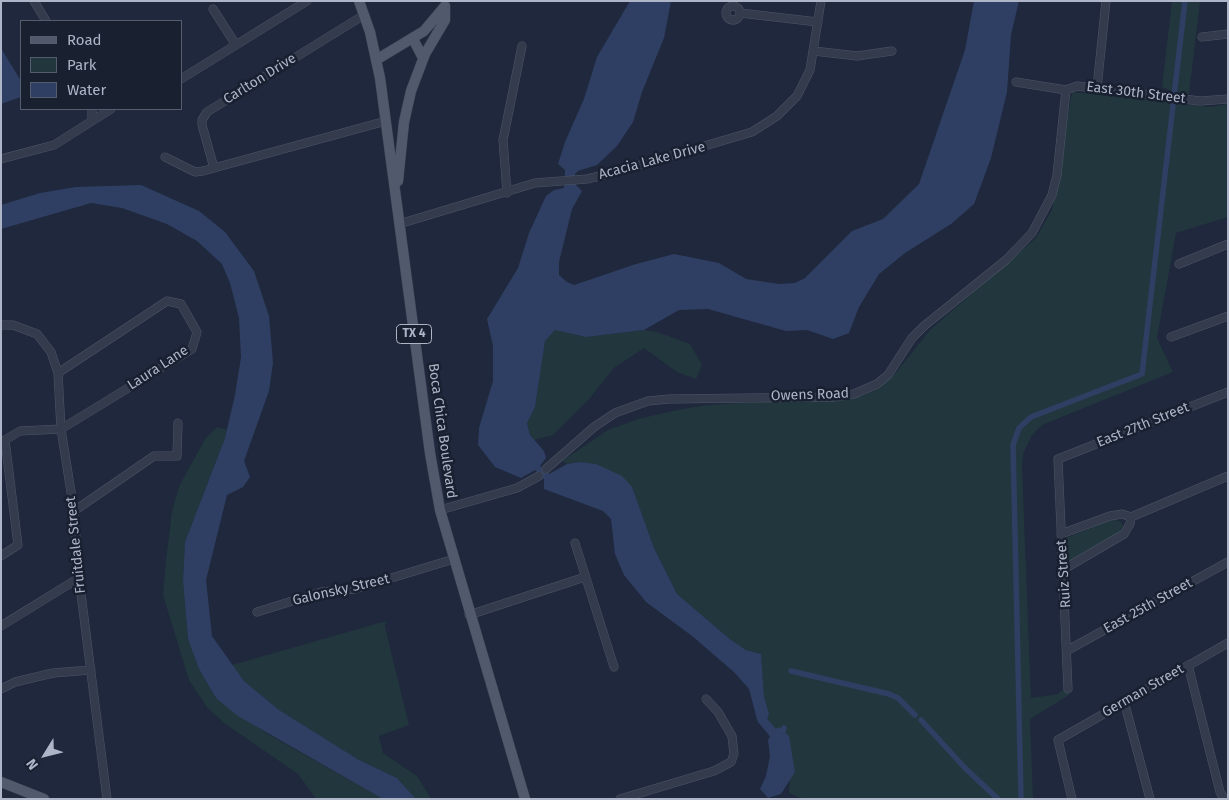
<!DOCTYPE html>
<html>
<head>
<meta charset="utf-8">
<style>
  body { margin:0 }
  #map { position:relative; width:1229px; height:800px; overflow:hidden; background:#1f283c; font-family:"Fira Sans",sans-serif }
  canvas { display:block }
  .frame { position:absolute; inset:0; border:2px solid #aeb5c8; pointer-events:none }
  .legend { position:absolute; left:20px; top:20px; width:162px; height:90px; box-sizing:border-box; background:#192030; border:1px solid #555c6d; margin:0; padding:6px 9px; list-style:none; font-size:15px; color:#aeb5c8 }
  .legend li { display:flex; align-items:center; gap:10px; height:25px }
  .legend b { width:25px; border:1px solid #555c6d }
  .north { position:absolute; left:20px; top:730px; width:50px; height:50px; -webkit-text-stroke:4px #192030; paint-order:stroke; rotate:234deg; font-size:14px; font-weight:700; line-height:20px; text-align:center; color:#aeb5c8 }
  .north::after { content:''; display:block; margin:auto; width:18px; height:22px; background:#aeb5c8; clip-path:polygon(50% 0,100% 100%,50% 72%,0 100%) }
</style>
</head>
<body>
<div id="map">
<canvas width="1229" height="800"></canvas>
<div class="frame"></div>
<ul class="legend">
<li><b style="height:6px;background:#51596c"></b>Road</li>
<li><b style="height:14px;background:#21373d"></b>Park</li>
<li><b style="height:14px;background:#2f3f63"></b>Water</li>
</ul>
<div class="north">N</div>
</div>
<script>
const c = document.querySelector('canvas').getContext('2d');
c.lineJoin = 'round';
function fill(path, color) { c.fillStyle = color; c.fill(path, 'evenodd'); }
const shape = rows => new Path2D(rows.map(r => 'M' + r).join(''));
function trace(path, color, width, dash) { c.strokeStyle = color; c.lineWidth = width; c.lineCap = dash ? 'butt' : 'round'; c.setLineDash(dash || []); c.stroke(path); }
function write(font, color, halo, rows, align = 'center') {
  c.font = font + ' "Fira Sans",sans-serif'; c.lineWidth = 5; c.setLineDash([]); c.textBaseline = 'middle'; c.strokeStyle = halo; c.fillStyle = color; for (const [text, x, y, turn = 0] of rows) {
    c.save(); c.translate(x, y); c.rotate((+turn || 0) * Math.PI / 180); c.textAlign = isNaN(turn) ? turn : align; if (halo) c.strokeText(text, 0, 0); c.fillText(text, 0, 0); c.restore();
  }
}
fill(shape([
  [1172,1,1200,1,1189,94,1177,93,1162,87],
  [1072,92,1211,107,1228,104,1228,217,1176,233,1157,338,1173,372,1042,425,1032,435,1023,454,1022,467,1031,698,1058,694,1065,688,1069,695,1030,719,1033,799,803,799,789,793,790,775,779,727,774,730,767,720,769,714,764,697,761,654,746,650,731,640,677,594,654,548,632,487,579,462,567,464,562,461,608,430,638,419,682,409,708,405,862,396,876,390,894,375,930,330,1036,238,1052,210],
  [555,330,586,337,644,330,657,332,690,344,702,365,696,379,677,372,644,348,614,368,589,399,553,435,534,440,530,435,527,423,535,407,545,340],
  [217,427,227,430,225,438,185,542,183,581,188,639,199,669,216,698,266,733,383,799,316,799,298,774,224,723,207,707,189,680,163,595,166,560,172,511,180,484,206,438],
  [1114,519,1121,522,1123,525,1120,532,1068,562,1066,538],
  [386,621,385,627,409,725,379,736,383,753,417,776,431,799,416,799,397,778,359,760,279,710,244,681,232,665]
]), '#21373d');
fill(shape([
  [630,1,671,1,664,38,642,92,633,122,617,146,597,165,578,171,575,174,576,185,582,191,572,209,559,262,559,275,567,282,574,285,636,264,674,254,719,263,746,279,779,284,795,283,805,278,852,231,883,219,919,184,965,50,974,1,1019,1,1011,35,1007,92,991,158,974,204,951,224,905,253,879,274,859,307,849,333,833,339,807,330,786,331,708,309,679,310,644,330,586,337,555,330,545,341,535,407,527,423,530,435,544,451,546,458,540,466,549,474,567,464,579,462,596,464,622,476,632,487,654,548,677,594,731,640,746,650,761,654,764,697,769,714,767,720,758,723,749,689,734,672,692,636,646,602,624,575,615,554,611,519,603,511,544,489,544,479,535,470,521,478,495,467,478,445,479,428,493,381,493,346,487,319,518,268,529,233,546,196,554,190,564,188,565,170,558,164,565,142,584,99,597,57],
  [1,48,21,81,21,97,1,104],
  [141,185,199,211,225,232,254,271,269,316,273,363,269,391,244,461,250,477,243,487,227,495,206,580,212,636,244,681,279,710,359,760,397,778,416,799,383,799,238,716,216,698,199,669,188,639,183,581,185,542,225,438,235,395,241,357,239,318,230,283,222,264,197,241,167,224,122,208,91,203,1,229,1,205,40,193,76,187],
  [779,727,789,736,795,772,781,794,768,798,760,789,766,776,770,756,768,740,774,730]
]), '#2f3f63');
trace(shape([
  [791,671,889,694,898,698,915,715],
  [921,720,965,768,998,799],
  [783,731,784,728],
  [1021,799,1013,445,1019,428,1031,417,1142,374,1185,1]
]), '#2f3f63', 5.5);
trace(shape([
  [760,711,763,721,780,741]
]), '#2f3f63', 9);
const minor = shape([
  [34,1,46,21],
  '726 13a7 7 0 1 1 14 0a7 7 0 1 1-14 0Z',
  [213,9,236,45],
  [740,13,818,22],
  [1202,37,1228,34],
  [814,51,857,56,892,51],
  [181,79,307,1],
  [1016,82,1066,90,1077,86,1200,101,1228,99],
  [1097,88,1106,1],
  [92,109,92,119],
  [165,157,195,172,203,171,386,121],
  [1,159,54,145,111,109],
  [214,168,202,125,202,120,207,112,364,15],
  [507,193,503,140,522,46],
  [399,224,535,183,587,179,613,173,752,132,777,116,797,96,810,70,821,1],
  [1179,264,1228,244],
  [1,325,13,325,37,334,51,352,58,373,61,429,74,511,79,578,107,799],
  [1171,337,1228,316],
  [5,440,20,431,61,429,192,349,197,332,181,304,167,301,58,373],
  [1,442,5,440,18,545,1,556],
  [546,469,594,427,615,413,648,401,669,399,834,397,854,394,877,384,888,375,912,338,924,326,1006,260,1032,233,1052,195,1057,175,1066,90],
  [440,510,517,488,539,476],
  [74,511,154,456,177,456,178,423],
  [1061,534,1110,516,1122,514,1131,517,1228,476],
  [575,543,614,667],
  [1064,569,1124,534,1130,524,1131,517],
  [257,612,321,592,355,589,454,559],
  [469,615,585,577],
  [1,626,79,578],
  [1068,650,1228,562],
  [1188,665,1220,792,1224,799],
  [1,689,15,682,53,673,91,670],
  [1068,689,1058,459,1228,392],
  [1124,701,1150,799],
  [620,799,714,771,731,762,734,754,732,736,718,712,706,699],
  [1072,799,1058,740,1228,643]
]);
const major = shape([
  [359,1,370,32,380,78,430,453,440,510,525,799],
  [413,39,423,58],
  [376,60,424,31,445,6],
  [398,181,404,122,411,91,425,54,445,20,445,6],
  [1,782,44,799]
]);
trace(minor, '#4e5567', 9);
trace(major, '#3d4455', 11);
trace(minor, '#333b4c', 8);
trace(major, '#51596c', 10);
for (const [x, y, w] of [
  [414,334,35]
]) { const box = new Path2D(); box.roundRect(x - w / 2, y - 9.5, w, 19, 4); c.fillStyle = '#192030'; c.fill(box); trace(box, '#aeb5c8', 1); }
write('bold 12px', '#aeb5c8', null, [
  ["TX 4",414,334]
]);
write('14px', '#aeb5c8', '#192030', [
  ["Carlton Drive",260,79,-32],
  ["East 30th Street",1136,93,7],
  ["Acacia Lake Drive",652,161,-15],
  ["Laura Lane",158,368,-33],
  ["Owens Road",810,395,-2],
  ["East 27th Street",1143,425,-22],
  ["Boca Chica Boulevard",442,431,82],
  ["Fruitdale Street",76,545,-96],
  ["Ruiz Street",1064,574,-94],
  ["Galonsky Street",341,590,-13],
  ["East 25th Street",1148,606,-29],
  ["German Street",1143,691,-30]
]);
</script>
</body>
</html>
